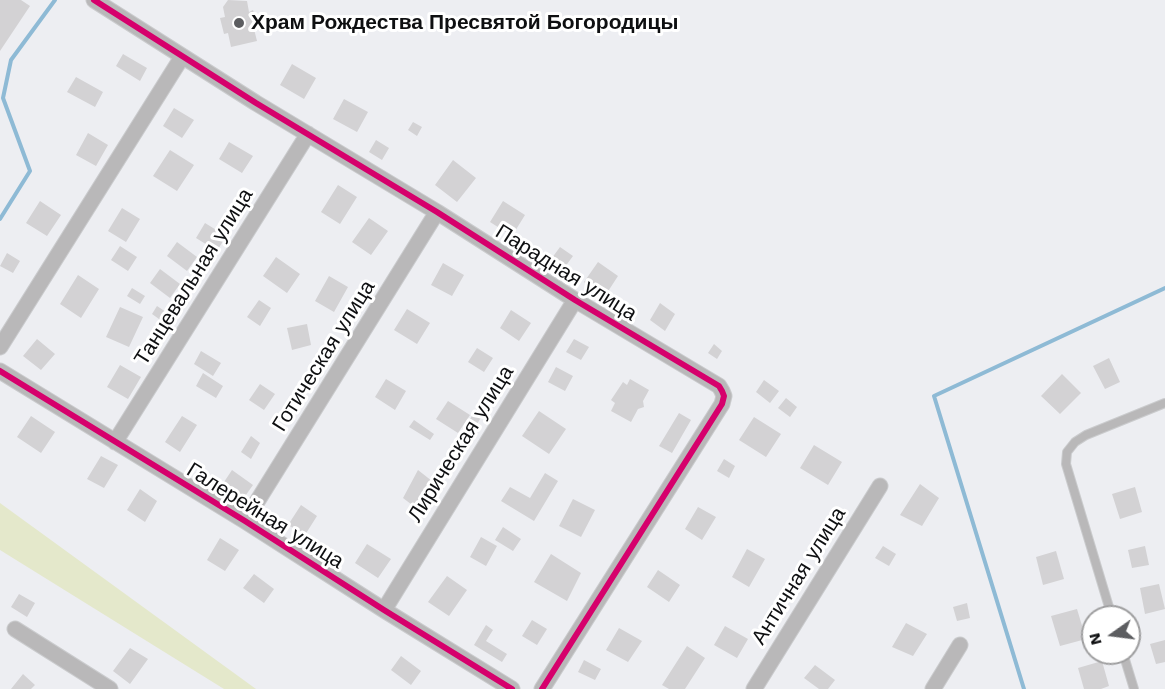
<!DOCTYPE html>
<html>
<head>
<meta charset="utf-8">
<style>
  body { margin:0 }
  #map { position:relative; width:1165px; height:689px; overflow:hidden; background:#edeef2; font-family:"Work Sans",sans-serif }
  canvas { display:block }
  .north { position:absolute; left:1081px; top:605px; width:60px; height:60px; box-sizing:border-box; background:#fff; border:2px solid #9f9fa0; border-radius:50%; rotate:256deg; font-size:16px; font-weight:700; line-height:24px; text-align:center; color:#0e0f11 }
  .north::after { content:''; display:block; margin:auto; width:21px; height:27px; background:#5c5d60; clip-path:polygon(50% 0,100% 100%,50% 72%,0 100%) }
</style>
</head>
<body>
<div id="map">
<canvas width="1165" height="689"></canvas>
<div class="north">N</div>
</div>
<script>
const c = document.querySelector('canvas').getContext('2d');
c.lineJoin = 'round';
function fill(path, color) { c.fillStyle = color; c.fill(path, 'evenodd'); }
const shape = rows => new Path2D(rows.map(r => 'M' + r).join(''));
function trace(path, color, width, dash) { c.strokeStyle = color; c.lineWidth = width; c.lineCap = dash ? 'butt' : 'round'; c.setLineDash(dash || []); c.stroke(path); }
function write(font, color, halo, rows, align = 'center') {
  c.font = font + ' "Work Sans",sans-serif'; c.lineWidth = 6; c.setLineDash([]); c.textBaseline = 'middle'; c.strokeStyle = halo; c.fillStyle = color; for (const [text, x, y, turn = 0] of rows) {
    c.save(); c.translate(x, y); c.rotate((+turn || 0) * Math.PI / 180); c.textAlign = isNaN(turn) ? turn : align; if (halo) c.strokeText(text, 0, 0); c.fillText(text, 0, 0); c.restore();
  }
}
fill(shape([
  [0,503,256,689,224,689,0,550]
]), '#e4e8cb');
trace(shape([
  [0,219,30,171,3,98,11,60,55,0],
  [1024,689,934,396,1165,288]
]), '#8ebad5', 4);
fill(shape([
  [0,0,21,0,30,6,0,51],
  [228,0,247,1,249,12,253,10,258,27,254,29,257,41,231,47,228,33,224,34,220,18,225,17,223,7],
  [123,54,147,68,140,81,116,66],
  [292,64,316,78,304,99,280,85],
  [76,77,103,92,95,107,67,92],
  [344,99,368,112,357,132,333,119],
  [174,108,194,120,182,138,163,126],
  [413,122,422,127,417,136,408,130],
  [88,133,108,145,96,166,76,155],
  [376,140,389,148,382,160,369,152],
  [229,142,253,156,242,173,219,159],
  [170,150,194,165,177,191,153,176],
  [453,160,476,178,457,202,435,185],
  [338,185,357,197,340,224,321,212],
  [40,201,61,215,47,236,26,223],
  [503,201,525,215,512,236,490,222],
  [122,208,140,219,126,242,108,231],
  [369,218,388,231,371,255,352,242],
  [205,223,226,236,217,251,196,238],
  [177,242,197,257,187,271,167,256],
  [120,246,137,257,128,271,111,260],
  [560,247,573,256,562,271,549,262],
  [7,253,20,261,13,273,0,266],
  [276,257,300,274,287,293,263,276],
  [598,262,618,276,605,296,584,282],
  [443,263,464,275,452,296,431,285],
  [160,269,180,284,170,298,150,283],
  [78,275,99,289,81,318,60,304],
  [329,276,348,287,334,312,315,301],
  [132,288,145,296,140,304,127,296],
  [259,300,271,308,260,326,247,317],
  [660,303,675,314,665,331,650,320],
  [157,306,172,316,166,324,152,314],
  [120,307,143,317,129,347,106,337],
  [407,309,430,323,417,344,394,330],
  [511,310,531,323,519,341,500,328],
  [307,324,311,345,292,350,287,328],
  [37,339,55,354,41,370,23,356],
  [574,339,589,347,581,360,566,352],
  [714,344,722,351,717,359,708,353],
  [477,348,493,358,484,372,468,362],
  [201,351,221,363,213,376,194,364],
  [1109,358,1120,382,1105,389,1093,366],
  [120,365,141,377,128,399,107,387],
  [556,367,573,376,565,391,548,382],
  [203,373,223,386,216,398,196,386],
  [1062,374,1081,393,1060,414,1041,396],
  [386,379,406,391,395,410,375,397],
  [630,379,649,390,643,401,644,407,638,409,631,422,611,411,615,403,611,400,623,382,627,385],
  [764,380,779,391,770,403,756,392],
  [260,384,275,394,264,410,249,400],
  [483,398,490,403,477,424,470,419],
  [786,398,797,407,790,417,778,408],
  [448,401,470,415,458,433,436,419],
  [539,411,566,429,549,454,522,436],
  [679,413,691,420,672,453,659,446],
  [31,416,55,432,41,453,17,437],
  [182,416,197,425,180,452,165,442],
  [754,417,781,434,766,457,739,440],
  [414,420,434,434,430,440,409,427],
  [251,436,260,443,251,459,241,452],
  [814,445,842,462,828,485,800,468],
  [101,456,118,465,104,488,87,479],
  [724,459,735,466,729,478,717,471],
  [232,470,253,485,243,499,222,485],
  [418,470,437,485,420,511,403,498],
  [545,473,558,481,534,521,501,501,510,487,530,498],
  [920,484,939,498,922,526,900,515],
  [1135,487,1142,512,1120,519,1112,494],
  [140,489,157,501,145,522,127,510],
  [573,499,595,510,581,537,559,526],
  [301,505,317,516,305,535,288,525],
  [698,507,716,517,702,540,685,529],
  [503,527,521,539,513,551,495,540],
  [481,537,497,546,486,566,470,557],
  [220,538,239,550,225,571,207,560],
  [367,544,391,559,378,578,355,563],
  [883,546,896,554,889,566,875,558],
  [1145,546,1149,565,1132,568,1128,550],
  [747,549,765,559,749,587,732,577],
  [1056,551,1064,579,1043,585,1036,557],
  [551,554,581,573,567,601,534,582],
  [658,570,680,585,669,602,647,587],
  [254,574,274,589,264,603,243,588],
  [447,576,467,590,449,616,428,602],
  [1159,584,1165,609,1145,614,1140,588],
  [19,594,35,603,27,617,11,607],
  [967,603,970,618,957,621,953,607],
  [1077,609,1086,639,1060,646,1051,616],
  [532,620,547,629,537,645,522,636],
  [906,623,927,634,913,656,892,647],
  [486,625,493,630,486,641,507,654,502,662,474,645],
  [725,626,748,639,737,658,714,645],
  [619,628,642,641,628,662,606,650],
  [1165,640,1165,662,1156,664,1150,644],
  [687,646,705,658,685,689,669,689,662,685],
  [130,648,148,659,130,684,113,671],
  [401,656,421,671,411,685,391,670],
  [584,660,601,669,595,680,578,672],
  [1102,661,1109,686,1101,689,1084,689,1078,668],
  [815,665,835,680,828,689,819,689,804,678],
  [23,674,35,685,31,689,11,689]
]), '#d3d2d4');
const service = shape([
  [1112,617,1066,464,1067,452,1075,442,1086,435,1165,403],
  [1123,653,1134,689]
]);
const minor = shape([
  [94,0,256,103,437,212,575,300,719,386,722,391,724,396,722,404,542,689],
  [0,347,182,57],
  [0,371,245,521,384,610,512,689],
  [115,442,308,134],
  [245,521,437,212],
  [384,610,575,300],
  [15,629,110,689],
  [754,689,880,486],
  [933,689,960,645]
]);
trace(service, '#cacbcd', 10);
trace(minor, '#cacbcd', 17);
trace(service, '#b9b8b9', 8);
trace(minor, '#b9b8b9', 15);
trace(shape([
  [94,0,256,103,437,212,575,300,719,386,722,391,724,396,722,404,542,689],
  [0,371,245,521,384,610,512,689]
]), '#d6006c', 6);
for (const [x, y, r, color] of [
  [239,23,6,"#5c5d60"]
]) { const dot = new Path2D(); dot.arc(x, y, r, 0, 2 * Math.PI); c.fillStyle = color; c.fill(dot); trace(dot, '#fff', 2); }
write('bold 21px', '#0e0f11', '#fff', [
  ["Храм Рождества Пресвятой Богородицы",251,23]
], 'left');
write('21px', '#0e0f11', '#fff', [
  ["Парадная улица",566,273,32],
  ["Танцевальная улица",194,277,-58],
  ["Готическая улица",324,356,-58],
  ["Лирическая улица",461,444,-58],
  ["Галерейная улица",265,516,32],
  ["Античная улица",799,576,-58]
]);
</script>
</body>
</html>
